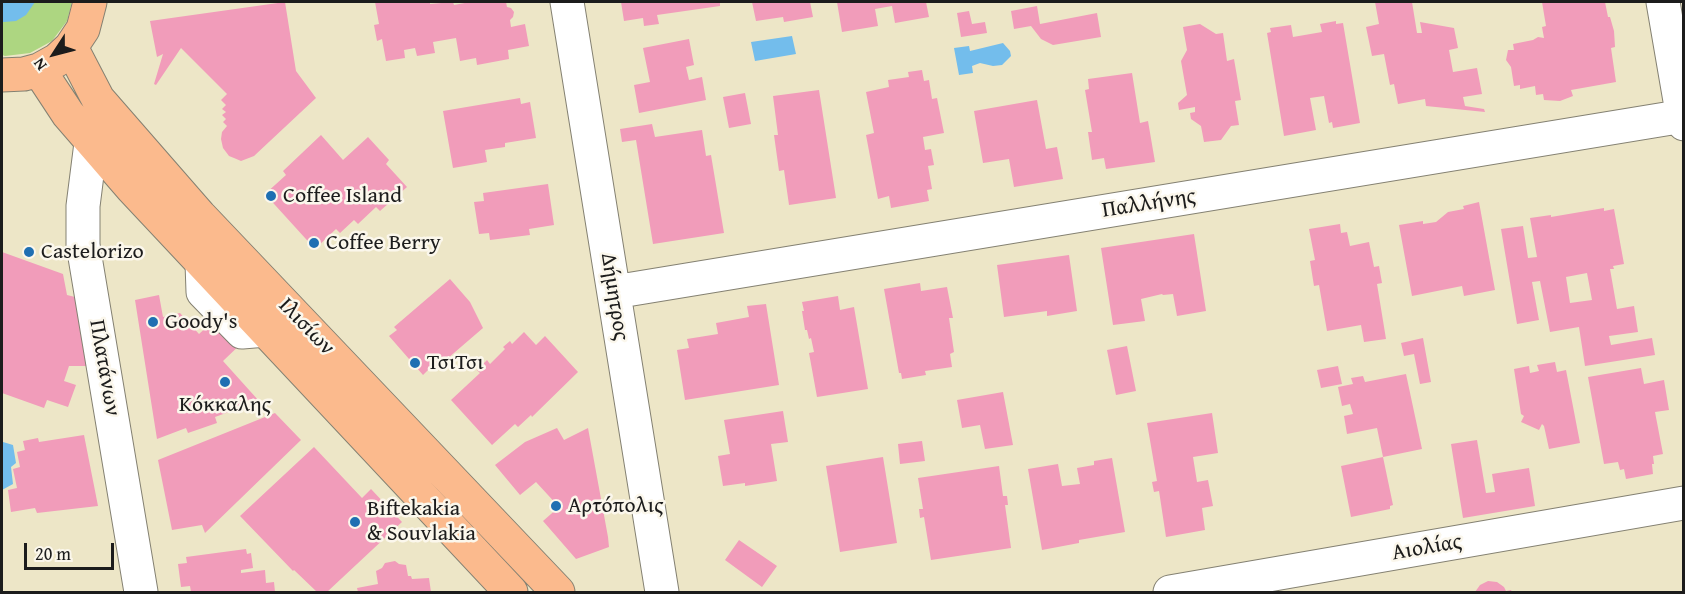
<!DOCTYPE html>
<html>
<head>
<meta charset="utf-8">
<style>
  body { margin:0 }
  #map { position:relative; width:1685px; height:594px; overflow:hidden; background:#ede6c7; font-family:"Gentium Book Plus",serif }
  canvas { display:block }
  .frame { position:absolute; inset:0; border:3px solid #1c1c1c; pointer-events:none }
  .north { position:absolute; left:24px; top:24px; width:60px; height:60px; -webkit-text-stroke:4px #fbf7ec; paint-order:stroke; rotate:234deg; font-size:16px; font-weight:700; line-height:24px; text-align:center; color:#1c1c1c }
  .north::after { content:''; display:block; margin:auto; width:21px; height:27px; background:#1c1c1c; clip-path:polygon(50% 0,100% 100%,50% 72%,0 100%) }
  .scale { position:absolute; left:24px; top:543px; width:90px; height:27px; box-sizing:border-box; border:3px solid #1c1c1c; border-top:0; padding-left:8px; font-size:18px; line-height:21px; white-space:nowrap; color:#1c1c1c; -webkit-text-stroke:4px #fbf7ec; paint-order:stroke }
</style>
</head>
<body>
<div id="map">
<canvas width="1685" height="594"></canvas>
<div class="frame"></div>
<div class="north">N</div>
<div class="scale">20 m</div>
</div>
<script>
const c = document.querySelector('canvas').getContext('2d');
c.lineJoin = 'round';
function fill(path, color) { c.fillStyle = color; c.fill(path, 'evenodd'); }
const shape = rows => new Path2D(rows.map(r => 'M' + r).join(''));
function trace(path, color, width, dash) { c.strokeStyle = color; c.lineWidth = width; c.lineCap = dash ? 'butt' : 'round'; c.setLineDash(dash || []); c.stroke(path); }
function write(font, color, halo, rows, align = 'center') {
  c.font = font + ' "Gentium Book Plus",serif'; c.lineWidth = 5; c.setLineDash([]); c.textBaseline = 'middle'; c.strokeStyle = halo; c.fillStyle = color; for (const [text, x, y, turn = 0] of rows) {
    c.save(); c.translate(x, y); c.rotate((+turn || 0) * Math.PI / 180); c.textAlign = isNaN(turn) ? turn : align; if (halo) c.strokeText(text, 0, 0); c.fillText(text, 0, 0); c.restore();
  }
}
fill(shape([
  [2,2,72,2,67,21,52,41,30,53,5,56,2,55]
]), '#add681');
fill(shape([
  [2,2,35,2,26,15,16,21,4,22,2,22],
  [792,36,796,54,755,61,751,42],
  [1003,43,1010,51,1011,56,1002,65,993,66,980,63,972,66,973,73,959,75,954,48,969,46,970,51],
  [3,442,13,445,16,463,11,467,13,484,2,490,2,449]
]), '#73bdec');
fill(shape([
  [285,2,296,71,316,98,254,156,241,161,234,158,229,156,223,148,221,139,222,132,227,126,223,122,226,119,222,115,226,112,222,109,226,105,221,100,227,94,181,48,156,85,154,84,163,54,157,57,150,21],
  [375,2,430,2,430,4,453,2,454,5,470,2,506,2,507,7,511,8,514,12,513,17,510,20,511,27,525,24,529,46,508,50,509,59,477,65,476,58,460,61,456,38,433,42,435,53,417,56,415,48,404,50,405,58,386,61,382,39,377,41,374,25,379,24],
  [621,2,720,2,720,6,657,15,659,24,644,26,643,18,624,21],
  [752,2,810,2,813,17,784,22,783,17,756,21],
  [837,2,926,2,929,17,895,23,892,6,875,9,878,26,842,32],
  [1375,2,1412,2,1417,33,1422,33,1420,22,1454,28,1458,48,1449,50,1453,72,1477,68,1482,94,1463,97,1465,106,1484,109,1485,112,1426,106,1425,99,1398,104,1394,84,1390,85,1384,54,1372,56,1366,27,1379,24],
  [1542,2,1605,2,1608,17,1610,17,1614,31,1615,47,1611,48,1616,82,1571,90,1573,96,1560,101,1544,100,1543,94,1536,95,1535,86,1520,89,1520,85,1514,86,1511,67,1506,60,1508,50,1514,50,1513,44,1533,40,1538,37,1544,38,1542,27,1546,26],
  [1037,6,1040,24,1097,13,1101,37,1053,45,1041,39,1031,26,1014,29,1011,11],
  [969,11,972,24,985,22,987,33,961,37,957,13],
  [1336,21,1336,24,1343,23,1360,123,1333,128,1332,122,1329,123,1324,96,1310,98,1316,130,1284,136,1267,33,1271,32,1270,28,1291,25,1293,37,1322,32,1320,24],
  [1200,24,1216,34,1223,33,1227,61,1234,59,1241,100,1235,101,1239,125,1231,126,1221,140,1204,142,1201,126,1191,119,1190,113,1195,112,1195,107,1179,110,1178,103,1187,95,1181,61,1187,50,1183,27],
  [689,39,694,65,686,67,689,80,702,77,706,100,639,113,634,85,650,82,643,48],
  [922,70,924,81,929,80,932,99,937,98,944,133,923,137,925,150,931,149,934,165,928,166,932,189,927,190,929,201,891,208,889,196,878,199,866,135,874,133,866,92,889,87,888,80,909,77,908,72],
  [1132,73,1140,123,1148,121,1155,162,1106,169,1104,158,1092,160,1088,132,1092,132,1085,90,1089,89,1088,79],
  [819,90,836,198,789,205,784,170,779,171,774,135,778,135,773,96],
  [745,93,751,124,729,128,723,97],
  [520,98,521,104,530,102,536,138,505,143,505,147,485,150,487,162,453,168,443,111],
  [1037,100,1046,149,1057,147,1063,179,1014,187,1009,159,983,163,974,111],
  [652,124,655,137,702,130,706,156,711,155,724,233,653,244,636,140,622,142,620,129],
  [321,135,343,160,368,137,389,160,386,164,407,187,380,211,376,207,358,224,354,220,340,233,336,229,315,249,265,194,286,175,283,171],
  [548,184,554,225,529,229,530,235,490,240,489,233,479,234,474,202,484,201,483,193],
  [1479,202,1495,290,1464,296,1462,286,1412,296,1399,225,1423,221,1423,224,1436,222,1448,212,1464,209,1463,206],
  [1604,208,1604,211,1614,209,1624,264,1613,266,1614,269,1610,269,1617,309,1634,306,1638,332,1609,336,1611,345,1652,338,1655,355,1585,366,1579,327,1550,332,1540,281,1532,282,1539,320,1517,324,1501,229,1523,226,1528,258,1537,257,1530,218,1551,215,1551,217],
  [1587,273,1592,300,1570,303,1566,277],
  [1340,224,1341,233,1347,232,1350,246,1369,242,1374,267,1379,266,1382,283,1377,284,1386,339,1364,342,1361,325,1327,331,1319,285,1314,286,1310,261,1315,260,1309,229],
  [1194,234,1206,311,1177,316,1173,294,1163,295,1162,294,1141,299,1145,321,1113,325,1101,248],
  [2,252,63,274,67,295,75,297,87,366,69,366,64,381,76,385,68,407,47,400,44,408,2,393],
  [1069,255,1077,311,1047,316,1047,311,1004,317,997,265],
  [450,279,470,302,483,328,433,371,430,368,423,375,389,336,397,330,394,327],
  [920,283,921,291,947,287,953,318,949,318,954,352,950,354,952,367,925,371,926,375,902,379,901,373,899,373,884,289],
  [159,295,163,317,180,313,199,334,221,314,245,340,223,361,259,401,215,417,217,423,188,433,186,428,157,439,135,300],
  [838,296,840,310,854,307,868,389,817,397,809,353,814,352,811,338,809,339,807,330,805,330,802,311,804,311,802,302],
  [766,304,779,385,685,400,677,350,689,348,687,339,718,334,716,323,749,317,747,306],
  [524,332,536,345,545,336,578,372,532,417,531,415,518,427,515,424,492,445,451,400,480,373,477,370,487,360,490,364,505,349,503,347,510,341,512,344],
  [1423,338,1431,382,1420,384,1414,354,1404,356,1401,343],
  [1127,346,1136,391,1116,395,1107,350],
  [1555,362,1557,372,1566,370,1580,443,1549,449,1544,426,1542,424,1539,430,1521,422,1524,416,1521,414,1514,369,1529,366,1530,373,1539,371,1537,365],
  [1338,366,1342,384,1321,388,1317,370],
  [1641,368,1644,384,1664,380,1669,410,1655,412,1663,454,1653,456,1654,464,1652,464,1653,474,1626,479,1624,469,1620,470,1618,462,1604,464,1588,377],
  [1406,374,1422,449,1383,457,1393,505,1390,506,1390,509,1351,517,1341,466,1383,457,1377,428,1347,434,1344,416,1353,414,1350,404,1342,406,1338,387,1353,384,1351,378,1363,376,1365,382],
  [1003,392,1013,445,985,449,980,425,962,428,957,400],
  [783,411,788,442,771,444,777,481,745,486,745,483,723,486,718,456,730,454,724,420],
  [275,413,301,440,205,533,202,525,172,530,158,460],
  [1212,413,1218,453,1193,457,1197,482,1208,480,1213,506,1202,508,1205,530,1166,537,1159,491,1154,492,1152,482,1157,481,1147,423],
  [557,428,564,440,588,428,608,537,609,547,576,559,543,521,559,507,536,482,520,495,495,465,525,442],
  [84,435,98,506,37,513,35,508,11,512,8,490,17,488,13,469,20,467,17,452,25,450,23,441,38,438,39,442],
  [1477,440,1486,493,1495,492,1492,474,1529,468,1535,506,1463,518,1451,444],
  [922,441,925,461,900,464,898,444],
  [314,447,362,498,371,489,402,522,327,592,317,592,294,570,293,571,240,516],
  [883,457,897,543,840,552,826,466],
  [1112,458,1125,532,1079,540,1079,543,1042,550,1028,469,1058,464,1062,486,1080,484,1077,468,1094,465,1094,461],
  [999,466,1003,496,1007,496,1008,505,1005,505,1011,548,931,560,924,517,920,518,919,509,923,509,918,478],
  [739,540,777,566,762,587,725,560],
  [246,549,247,554,251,553,253,568,241,570,241,573,265,570,266,583,274,582,275,592,191,592,190,586,181,587,178,564,187,563,186,557],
  [395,561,399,564,406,565,408,576,411,576,412,579,429,578,431,592,358,592,357,588,378,584,376,571,382,568,385,563],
  [1488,581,1497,582,1504,587,1506,591,1511,590,1512,592,1475,592,1480,585]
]), '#f19cba');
const minor = shape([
  [567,2,662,592],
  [1663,2,1684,124],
  [91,143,83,206,83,245,141,592],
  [202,263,203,292,242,332,266,330],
  [614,292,1684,116],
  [1170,592,1684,503]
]);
const major = shape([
  [71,47,98,99,200,216,558,592],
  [39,70,68,114,132,188,511,592],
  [2,75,24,74,39,70,57,60,71,47,83,29,90,2]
]);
trace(minor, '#848172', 35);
trace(major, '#848172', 35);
trace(minor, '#fff', 33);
trace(major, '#fbba8d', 33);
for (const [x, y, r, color] of [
  [271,196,6,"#1f6fb2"],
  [314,243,6,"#1f6fb2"],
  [29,252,6,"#1f6fb2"],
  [153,322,6,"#1f6fb2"],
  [415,363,6,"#1f6fb2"],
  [225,382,6,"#1f6fb2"],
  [556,506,6,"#1f6fb2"],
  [355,522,6,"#1f6fb2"]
]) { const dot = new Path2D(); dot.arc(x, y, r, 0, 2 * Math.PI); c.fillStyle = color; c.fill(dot); trace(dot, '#fbf7ec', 2); }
write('22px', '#1c1c1c', '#fbf7ec', [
  ["Coffee Island",283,196],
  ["Coffee Berry",326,243],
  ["Castelorizo",41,252],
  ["Goody's",165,322],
  ["ΤσιΤσι",427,363],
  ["Κόκκαλης",225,405,"center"],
  ["Αρτόπολις",568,506],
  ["Biftekakia",367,509],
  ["& Souvlakia",367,534]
], 'left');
write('22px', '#1c1c1c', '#fbf7ec', [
  ["Παλλήνης",1149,204,-9],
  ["Δήμητρος",614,297,81],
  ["Ιλισίων",306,327,46],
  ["Πλατάνων",104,368,80],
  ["Αιολίας",1427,548,-10]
]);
</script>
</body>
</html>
